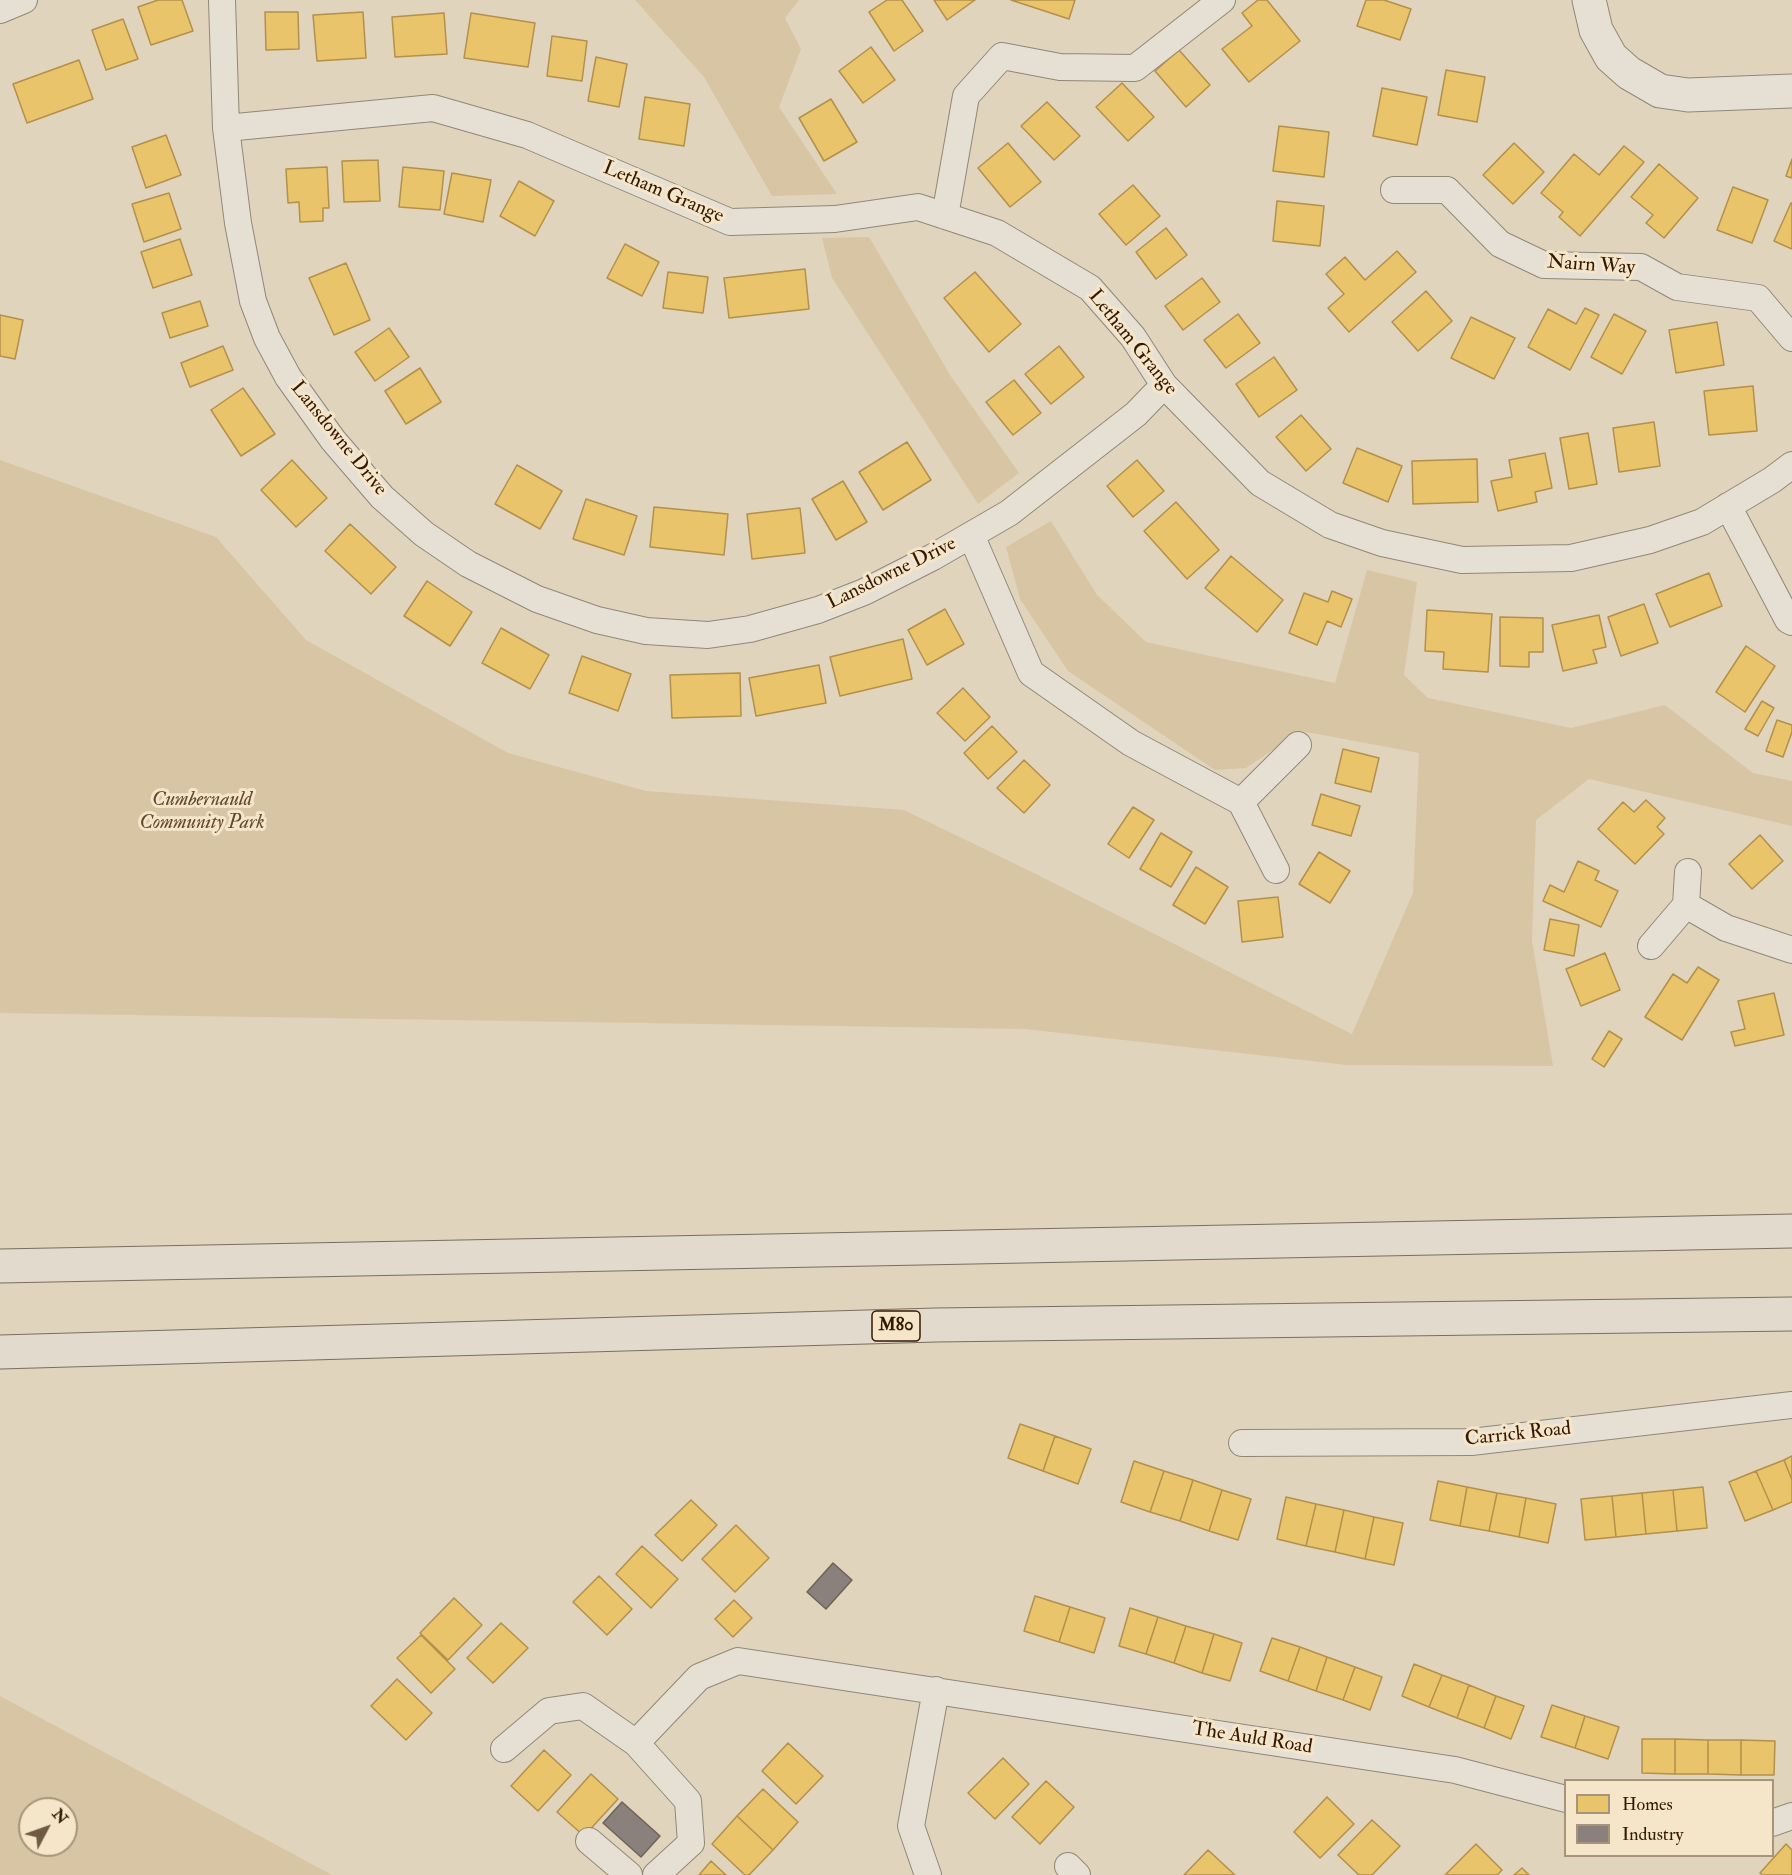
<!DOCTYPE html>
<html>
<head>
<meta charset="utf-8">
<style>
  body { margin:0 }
  #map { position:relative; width:1792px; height:1875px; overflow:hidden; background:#e1d4bc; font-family:"IM FELL Double Pica",serif }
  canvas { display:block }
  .legend { position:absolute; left:1564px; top:1779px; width:210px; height:78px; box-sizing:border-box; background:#f5e6ca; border:2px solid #a8947a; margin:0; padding:8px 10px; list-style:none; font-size:18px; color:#351802 }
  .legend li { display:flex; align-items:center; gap:12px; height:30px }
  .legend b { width:30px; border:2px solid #a8947a }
  .north { position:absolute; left:18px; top:1797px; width:60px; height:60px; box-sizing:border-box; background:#f5e6ca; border:2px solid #a8947a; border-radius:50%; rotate:49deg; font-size:16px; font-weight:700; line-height:24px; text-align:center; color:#351802 }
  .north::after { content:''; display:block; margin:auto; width:21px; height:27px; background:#715a43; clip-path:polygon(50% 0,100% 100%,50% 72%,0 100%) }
</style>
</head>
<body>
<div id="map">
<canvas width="1792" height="1875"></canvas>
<ul class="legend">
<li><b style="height:16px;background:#e9c46a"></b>Homes</li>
<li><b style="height:16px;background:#8a817c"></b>Industry</li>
</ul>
<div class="north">N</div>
</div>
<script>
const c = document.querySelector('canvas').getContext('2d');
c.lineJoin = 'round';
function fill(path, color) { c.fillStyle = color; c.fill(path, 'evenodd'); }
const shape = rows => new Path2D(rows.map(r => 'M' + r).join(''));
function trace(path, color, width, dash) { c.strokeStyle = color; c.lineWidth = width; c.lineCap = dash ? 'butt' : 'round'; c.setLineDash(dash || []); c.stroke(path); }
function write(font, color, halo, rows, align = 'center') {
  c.font = font + ' "IM FELL Double Pica",serif'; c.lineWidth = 6; c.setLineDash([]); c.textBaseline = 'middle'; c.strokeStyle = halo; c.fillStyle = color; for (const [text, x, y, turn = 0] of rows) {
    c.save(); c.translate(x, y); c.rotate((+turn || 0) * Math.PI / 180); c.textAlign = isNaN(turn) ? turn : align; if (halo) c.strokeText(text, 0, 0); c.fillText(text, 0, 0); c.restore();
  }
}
fill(shape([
  [635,0,799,0,785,18,801,49,779,107,837,194,772,196,704,77],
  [869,237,950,375,1019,473,978,504,832,278,822,238],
  [0,460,216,537,306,640,508,753,646,791,904,810,1040,876,1352,1034,1413,893,1419,753,1301,731,1246,768,1215,770,1068,671,1020,599,1006,547,1051,521,1097,595,1146,642,1335,683,1367,570,1417,582,1404,675,1428,698,1571,728,1665,705,1753,773,1792,781,1792,826,1589,779,1536,820,1532,941,1553,1066,1347,1065,1025,1029,0,1013],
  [0,1696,332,1875,0,1875],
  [30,1809,66,1809,66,1845,30,1845]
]), '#d8c5a4');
const homes = shape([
  [158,0,182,0,193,31,151,45,138,7,158,0],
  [887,0,902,0,923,31,894,51,869,12,887,0],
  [934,0,975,0,947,20,934,0],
  [1011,0,1075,0,1069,19,1011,0],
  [1258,0,1267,0,1300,41,1249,82,1222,49,1252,26,1242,13,1258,0],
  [1366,0,1384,0,1411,9,1400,40,1357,26,1366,0],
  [265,12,298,12,299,49,266,50,265,12],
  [363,12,366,58,317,61,313,15,363,12],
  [444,13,447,54,395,57,392,17,444,13],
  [471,13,535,23,528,67,464,58,471,13],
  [123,19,138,59,106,70,92,30,123,19],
  [552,36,587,41,582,81,547,76,552,36],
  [871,47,895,80,863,103,839,71,871,47],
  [1179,50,1210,85,1186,107,1155,71,1179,50],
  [596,57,627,64,619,107,588,101,596,57],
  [79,60,93,99,27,123,13,84,79,60],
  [1446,70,1485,77,1477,122,1438,115,1446,70],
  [1122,83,1154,117,1128,141,1096,107,1122,83],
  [1382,88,1427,97,1417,145,1373,136,1382,88],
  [645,97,690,104,684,146,639,139,645,97],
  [831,99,857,142,824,161,799,118,831,99],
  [1047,102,1080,136,1054,160,1021,126,1047,102],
  [1279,126,1329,132,1324,177,1273,171,1279,126],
  [166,135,181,175,146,188,132,147,166,135],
  [1008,143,1041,182,1010,207,978,168,1008,143],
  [1514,143,1544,172,1513,204,1483,175,1514,143],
  [1624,146,1644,162,1580,236,1559,217,1563,212,1541,193,1574,154,1599,175,1624,146],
  [1792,159,1792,178,1786,176,1792,159],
  [378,160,380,201,344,202,342,161,378,160],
  [1659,164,1698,198,1664,238,1646,223,1653,215,1631,197,1659,164],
  [327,167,329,208,323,208,323,221,300,222,299,202,288,203,286,169,327,167],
  [403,167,444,171,440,210,399,207,403,167],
  [452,173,491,180,483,222,444,214,452,173],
  [519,181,554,201,535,236,500,216,519,181],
  [1133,185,1160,216,1126,245,1099,214,1133,185],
  [1733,187,1768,200,1752,243,1717,230,1733,187],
  [169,193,181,229,144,242,132,204,169,193],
  [1277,201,1324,206,1320,246,1273,241,1277,201],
  [1791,203,1792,203,1792,249,1774,241,1791,203],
  [1166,228,1187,255,1156,279,1136,252,1166,228],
  [180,239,192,275,153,288,141,252,180,239],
  [625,244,659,262,642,296,607,278,625,244],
  [1397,251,1416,272,1349,332,1328,308,1344,294,1326,274,1345,257,1365,280,1397,251],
  [346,263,370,320,334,335,309,278,346,263],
  [805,269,809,309,729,318,724,278,805,269],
  [668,272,708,277,703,313,663,308,668,272],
  [975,272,1021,324,989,352,944,298,975,272],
  [1202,278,1220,302,1183,330,1165,306,1202,278],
  [1426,291,1452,321,1418,351,1392,322,1426,291],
  [200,301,208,326,170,338,162,313,200,301],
  [1585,308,1599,315,1570,370,1528,347,1548,309,1576,324,1585,308],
  [1238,314,1260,343,1226,368,1204,340,1238,314],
  [1614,314,1646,331,1622,374,1591,357,1614,314],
  [0,315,23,320,15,359,0,356,0,315],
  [1471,317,1515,338,1494,379,1451,358,1471,317],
  [1717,322,1724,365,1676,373,1669,330,1717,322],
  [389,328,409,357,375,381,355,352,389,328],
  [223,346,233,370,190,387,181,363,223,346],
  [1059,346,1084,377,1051,404,1025,374,1059,346],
  [1274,357,1297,390,1259,417,1236,384,1274,357],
  [420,368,441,402,406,424,385,391,420,368],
  [1014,380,1041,413,1013,435,986,402,1014,380],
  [1753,386,1757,431,1709,435,1704,391,1753,386],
  [243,388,275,434,241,456,211,410,243,388],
  [1301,415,1331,449,1306,471,1276,437,1301,415],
  [1654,422,1660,466,1619,472,1613,428,1654,422],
  [1588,433,1597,484,1569,489,1560,438,1588,433],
  [907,442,931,480,883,510,859,472,907,442],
  [1357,448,1402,466,1388,502,1343,483,1357,448],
  [1545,453,1552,488,1535,492,1537,502,1498,511,1491,481,1512,477,1509,460,1545,453],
  [1477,459,1478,502,1413,504,1412,461,1477,459],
  [292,460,327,498,296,527,261,490,292,460],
  [1137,460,1164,491,1133,517,1107,486,1137,460],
  [517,465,562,491,540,529,495,504,517,465],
  [843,481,867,522,836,540,812,499,843,481],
  [586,499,637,516,624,555,573,539,586,499],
  [1176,502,1219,550,1187,579,1144,531,1176,502],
  [654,507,728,514,724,555,650,547,654,507],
  [800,508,805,553,752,559,747,514,800,508],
  [350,524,396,567,371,594,325,551,350,524],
  [1231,556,1283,600,1257,632,1205,588,1231,556],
  [1709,573,1722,606,1670,627,1656,594,1709,573],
  [427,581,472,612,450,646,404,616,427,581],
  [1332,591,1352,599,1341,627,1327,621,1317,645,1289,633,1304,593,1328,602,1332,591],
  [1644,604,1658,643,1621,656,1608,617,1644,604],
  [945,609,964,644,927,665,908,630,945,609],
  [1427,610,1492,614,1488,672,1443,669,1444,652,1425,651,1427,610],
  [1599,615,1606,647,1593,650,1597,663,1563,671,1552,625,1599,615],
  [1500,617,1543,618,1543,652,1529,652,1529,667,1500,666,1500,617],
  [501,628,549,655,530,689,482,663,501,628],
  [903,639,912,679,840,696,830,657,903,639],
  [1746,646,1775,666,1745,712,1716,692,1746,646],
  [582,656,631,674,618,711,569,693,582,656],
  [819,665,826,703,756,716,749,678,819,665],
  [740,673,741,716,672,718,670,675,740,673],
  [963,688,990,717,965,741,937,713,963,688],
  [1762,701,1774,708,1758,736,1745,729,1762,701],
  [1777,720,1792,725,1792,732,1783,757,1766,751,1777,720],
  [992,726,1017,752,988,779,964,753,992,726],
  [1343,749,1379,758,1371,792,1335,783,1343,749],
  [1024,760,1050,785,1024,813,997,788,1024,760],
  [1321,794,1360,806,1351,836,1312,825,1321,794],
  [1646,800,1665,818,1657,827,1664,834,1635,864,1598,829,1623,802,1634,812,1646,800],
  [1133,807,1154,820,1129,858,1108,844,1133,807],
  [1161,833,1192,852,1171,887,1140,869,1161,833],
  [1760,835,1783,861,1752,889,1729,864,1760,835],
  [1319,852,1350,871,1330,903,1299,884,1319,852],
  [1578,861,1599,871,1595,880,1618,891,1601,927,1543,901,1550,885,1564,892,1578,861],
  [1196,867,1228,887,1205,924,1173,905,1196,867],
  [1278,897,1283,937,1242,942,1238,901,1278,897],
  [1550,919,1579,925,1574,956,1544,950,1550,919],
  [1605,953,1620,990,1581,1006,1566,969,1605,953],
  [1698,967,1719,980,1682,1040,1645,1017,1673,974,1687,983,1698,967],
  [1774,993,1784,1035,1735,1046,1731,1032,1745,1029,1738,1001,1774,993],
  [1609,1031,1622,1039,1604,1067,1592,1059,1609,1031],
  [1020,1424,1055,1436,1043,1471,1008,1458,1020,1424],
  [1055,1436,1091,1449,1078,1484,1043,1471,1055,1436],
  [1792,1456,1792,1480,1784,1460,1792,1456],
  [1784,1460,1792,1480,1792,1502,1773,1510,1756,1471,1784,1460],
  [1134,1461,1164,1471,1150,1512,1121,1502,1134,1461],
  [1164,1471,1193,1480,1180,1521,1150,1512,1164,1471],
  [1756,1471,1773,1510,1745,1521,1729,1482,1756,1471],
  [1193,1480,1222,1490,1209,1531,1180,1521,1193,1480],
  [1438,1481,1467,1487,1460,1526,1430,1520,1438,1481],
  [1467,1487,1497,1493,1489,1531,1460,1526,1467,1487],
  [1703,1487,1707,1528,1677,1531,1673,1490,1703,1487],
  [1222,1490,1251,1499,1238,1540,1209,1531,1222,1490],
  [1673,1490,1677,1531,1646,1534,1642,1493,1673,1490],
  [1497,1493,1526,1498,1519,1537,1489,1531,1497,1493],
  [1642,1493,1646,1534,1616,1537,1612,1496,1642,1493],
  [1612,1496,1616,1537,1585,1540,1581,1499,1612,1496],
  [1286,1497,1316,1504,1306,1546,1277,1539,1286,1497],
  [1526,1498,1556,1504,1548,1543,1519,1537,1526,1498],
  [691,1500,717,1525,682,1561,655,1535,691,1500],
  [1316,1504,1344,1510,1335,1552,1306,1546,1316,1504],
  [1344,1510,1374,1517,1365,1559,1335,1552,1344,1510],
  [1374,1517,1403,1523,1394,1565,1365,1559,1374,1517],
  [736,1525,769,1558,735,1592,702,1559,736,1525],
  [642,1546,678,1579,651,1608,616,1574,642,1546],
  [599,1576,632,1609,607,1635,573,1602,599,1576],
  [1035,1596,1070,1607,1059,1642,1024,1631,1035,1596],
  [454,1598,482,1625,448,1660,420,1633,454,1598],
  [734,1600,752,1618,733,1637,715,1619,734,1600],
  [1070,1607,1105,1618,1094,1653,1059,1642,1070,1607],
  [1130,1608,1158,1617,1146,1654,1119,1646,1130,1608],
  [1158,1617,1186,1626,1174,1663,1146,1654,1158,1617],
  [501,1623,528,1648,493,1683,467,1658,501,1623],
  [1186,1626,1214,1634,1202,1673,1174,1663,1186,1626],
  [1214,1634,1242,1643,1230,1681,1202,1673,1214,1634],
  [421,1635,455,1669,431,1693,397,1658,421,1635],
  [1272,1638,1300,1647,1288,1681,1260,1671,1272,1638],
  [1300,1647,1327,1657,1316,1691,1288,1681,1300,1647],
  [1327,1657,1355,1667,1343,1700,1316,1691,1327,1657],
  [1414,1664,1442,1675,1429,1707,1402,1696,1414,1664],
  [1355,1667,1382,1677,1370,1710,1343,1700,1355,1667],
  [1442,1675,1469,1685,1457,1718,1429,1707,1442,1675],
  [397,1679,432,1713,406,1740,371,1706,397,1679],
  [1469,1685,1496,1696,1484,1728,1457,1718,1469,1685],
  [1496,1696,1524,1706,1511,1739,1484,1728,1496,1696],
  [1552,1705,1585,1716,1575,1748,1541,1737,1552,1705],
  [1585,1716,1619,1727,1608,1759,1575,1748,1585,1716],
  [1642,1739,1675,1739,1675,1774,1642,1773,1642,1739],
  [1675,1739,1708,1740,1708,1774,1675,1774,1675,1739],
  [1708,1740,1741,1740,1741,1775,1708,1774,1708,1740],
  [1741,1740,1775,1741,1774,1775,1741,1775,1741,1740],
  [788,1743,823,1776,796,1804,762,1771,788,1743],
  [544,1750,571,1775,538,1811,511,1786,544,1750],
  [1003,1758,1029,1784,995,1819,968,1793,1003,1758],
  [591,1774,618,1799,584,1836,557,1812,591,1774],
  [1046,1781,1074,1807,1040,1844,1012,1817,1046,1781],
  [763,1789,798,1822,773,1850,737,1816,763,1789],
  [1327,1797,1354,1824,1320,1858,1294,1832,1327,1797],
  [737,1816,773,1850,749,1875,745,1875,712,1844,737,1816],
  [1372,1820,1400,1846,1372,1875,1359,1875,1338,1855,1372,1820],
  [1476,1844,1502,1870,1497,1875,1445,1875,1476,1844],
  [1786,1844,1792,1850,1792,1875,1763,1875,1760,1873,1786,1844],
  [1208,1850,1235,1875,1184,1875,1208,1850],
  [711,1861,726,1875,699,1875,711,1861],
  [1522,1868,1529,1875,1514,1875,1522,1868]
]);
fill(homes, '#e9c46a');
trace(homes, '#b3904b', 1.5);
const industry = shape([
  [833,1563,852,1580,826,1609,807,1592,833,1563],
  [622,1802,660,1836,641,1857,603,1823,622,1802]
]);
fill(industry, '#8a817c');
trace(industry, '#706257', 1.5);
const minor = shape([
  [222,0,226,128,238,223,253,301,267,338,288,377,333,440,382,497,424,534,468,564,537,599,597,620,646,631,708,635,750,629,818,610,864,592,933,557,1009,513,1136,414,1164,385],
  [0,10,24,0],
  [226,128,433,108,527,135,730,222,835,219,918,207,997,233,1090,288,1133,337,1164,385,1260,483,1330,525,1382,543,1462,560,1571,558,1650,540,1702,522,1772,480,1792,465],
  [1394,190,1447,190,1500,244,1544,265,1641,267,1677,287,1758,298,1792,338],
  [945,216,966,96,1002,56,1060,67,1135,68,1222,0],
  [1728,506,1788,620,1792,622],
  [971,535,1031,673,1131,743,1241,802,1276,870],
  [1241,802,1298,745],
  [1686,905,1726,928,1792,950],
  [1651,946,1686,905,1688,872],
  [1242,1443,1471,1442,1792,1405],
  [636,1743,699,1677,738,1661,1455,1770,1566,1799],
  [504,1749,549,1711,583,1706,636,1743,688,1801,691,1843,656,1875],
  [1772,1823,1792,1816],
  [589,1841,629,1875],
  [1068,1866,1077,1875],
  [928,1875,911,1826,936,1690]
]);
const tertiary = shape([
  [1589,0,1596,30,1611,57,1629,73,1660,91,1688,95,1792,91]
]);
const motorway = shape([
  [0,1266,1792,1231],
  [0,1352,936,1325,1792,1314]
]);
trace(minor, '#928777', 28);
trace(tertiary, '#928777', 35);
trace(motorway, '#796e5f', 35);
trace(minor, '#e6e0d4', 26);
trace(tertiary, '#e6e0d4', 33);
trace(motorway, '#e2dacc', 33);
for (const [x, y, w] of [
  [896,1326,48]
]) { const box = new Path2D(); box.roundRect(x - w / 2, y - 15, w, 30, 4.5); c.fillStyle = '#f5e6ca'; c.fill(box); trace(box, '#351802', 1.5); }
write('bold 18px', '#351802', null, [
  ["M80",896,1326]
]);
write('20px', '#351802', '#f5e6ca', [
  ["Letham Grange",663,193,23],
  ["Nairn Way",1591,266,4],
  ["Letham Grange",1132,343,51],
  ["Lansdowne Drive",338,439,51],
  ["Lansdowne Drive",892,574,-26],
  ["Carrick Road",1518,1435,-6],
  ["The Auld Road",1252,1739,9]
]);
write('italic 20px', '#64482d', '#f5e6ca', [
  ["Cumbernauld",202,801],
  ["Community Park",202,824]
]);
</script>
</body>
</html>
